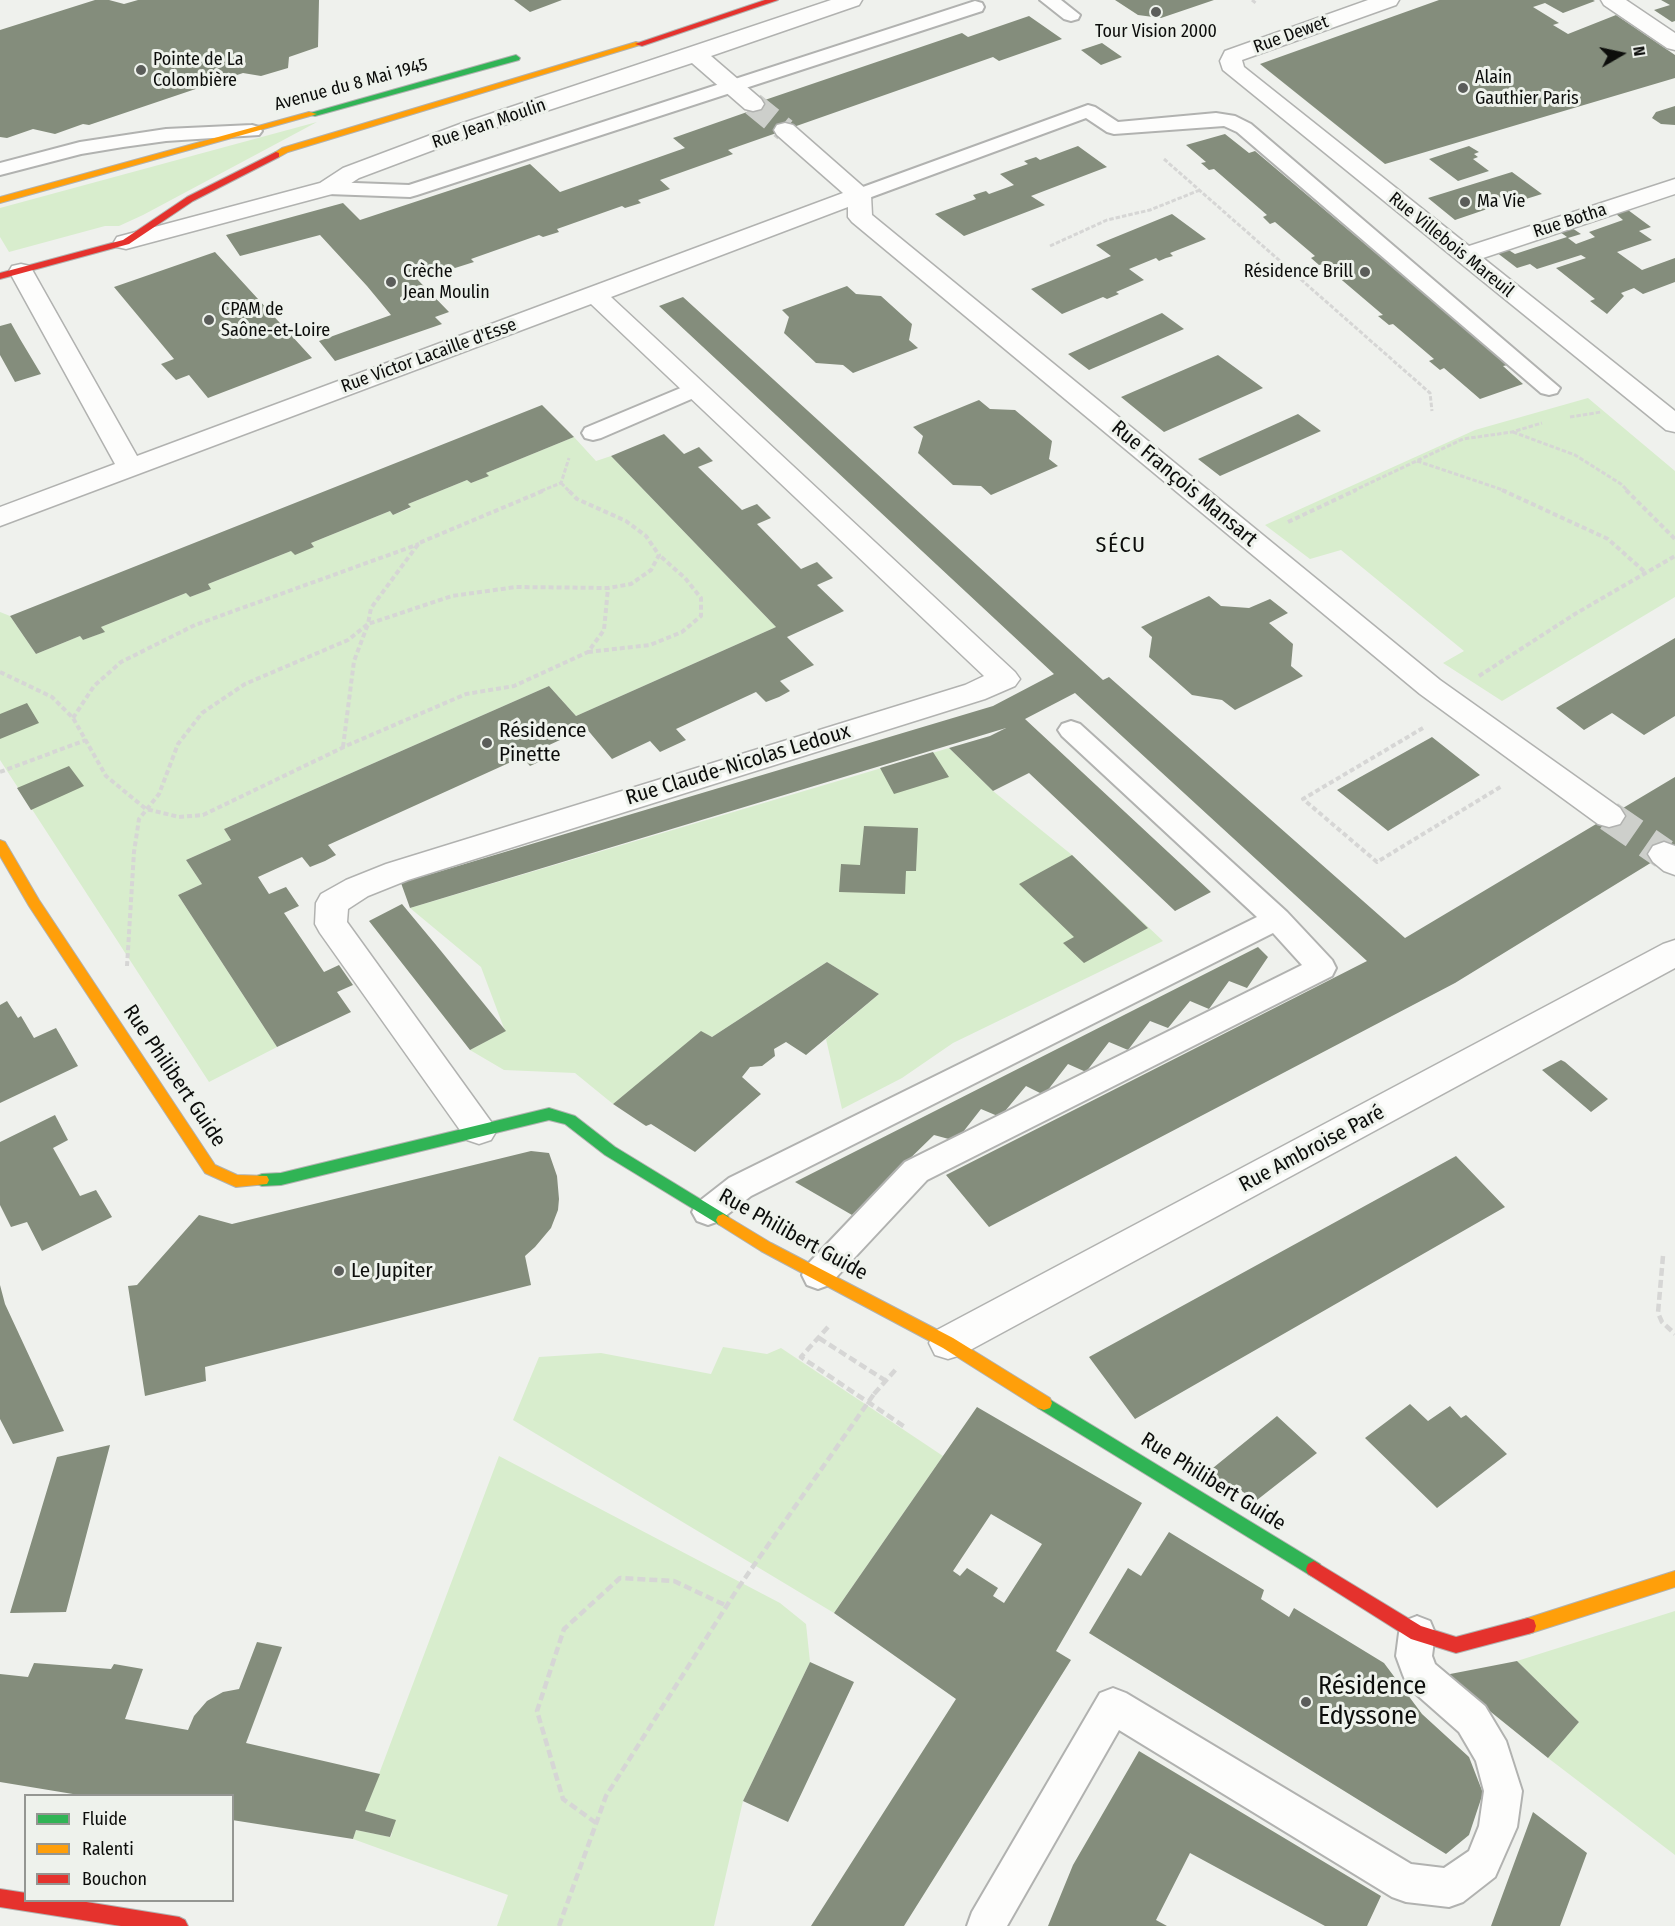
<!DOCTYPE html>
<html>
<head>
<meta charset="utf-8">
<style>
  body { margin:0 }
  #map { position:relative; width:1675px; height:1926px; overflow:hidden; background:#eff1ed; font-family:"Fira Sans Condensed",sans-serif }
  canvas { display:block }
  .legend { position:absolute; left:24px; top:1794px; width:210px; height:108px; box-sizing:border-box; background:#eef2ec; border:2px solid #949692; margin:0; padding:8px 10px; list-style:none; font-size:18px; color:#0c0d0b }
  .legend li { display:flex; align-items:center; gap:12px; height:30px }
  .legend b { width:30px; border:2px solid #949692 }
  .north { position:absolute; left:1591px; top:24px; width:60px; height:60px; -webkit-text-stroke:4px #eef2ec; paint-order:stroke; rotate:81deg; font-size:16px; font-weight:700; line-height:24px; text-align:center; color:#0c0d0b }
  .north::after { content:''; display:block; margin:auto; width:21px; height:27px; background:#0c0d0b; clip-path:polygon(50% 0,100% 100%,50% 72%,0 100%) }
</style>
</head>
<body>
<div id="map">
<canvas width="1675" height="1926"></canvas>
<ul class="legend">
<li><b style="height:8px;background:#30b455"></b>Fluide</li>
<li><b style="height:8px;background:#ff9f0a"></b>Ralenti</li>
<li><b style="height:8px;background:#e5322d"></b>Bouchon</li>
</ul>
<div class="north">N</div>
</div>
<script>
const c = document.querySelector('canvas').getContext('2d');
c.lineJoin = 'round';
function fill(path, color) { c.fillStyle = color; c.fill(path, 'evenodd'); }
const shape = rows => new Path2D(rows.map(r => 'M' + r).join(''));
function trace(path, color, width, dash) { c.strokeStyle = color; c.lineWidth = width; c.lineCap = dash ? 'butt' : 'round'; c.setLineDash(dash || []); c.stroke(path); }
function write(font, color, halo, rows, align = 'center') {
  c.font = font + ' "Fira Sans Condensed",sans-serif'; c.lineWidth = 6; c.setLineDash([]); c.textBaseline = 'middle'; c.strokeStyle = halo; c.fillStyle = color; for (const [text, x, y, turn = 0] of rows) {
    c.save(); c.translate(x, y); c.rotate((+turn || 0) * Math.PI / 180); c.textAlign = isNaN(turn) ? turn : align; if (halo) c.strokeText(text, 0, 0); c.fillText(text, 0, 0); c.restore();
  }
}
fill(shape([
  [317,122,143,215,119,226,105,226,9,252,0,237,0,208],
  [1588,398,1675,471,1675,597,1502,701,1443,663,1464,651,1341,550,1310,559,1265,525,1475,430],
  [574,437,596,461,611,456,776,627,576,716,549,686,224,829,231,840,186,860,202,884,178,895,277,1047,209,1082,0,760,0,612,10,616,36,654,80,636,83,640,104,632,101,627,186,593,190,597,210,589,208,584,291,551,314,547,311,543,390,511,393,515,411,508,408,504,467,480,471,483,488,476,486,473],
  [949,748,993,791,1072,855,1163,941,953,1043,902,1078,842,1109,826,1039,879,994,827,962,712,1037,701,1032,613,1104,575,1073,504,1070,470,1050,505,1031,481,967,410,908],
  [723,1347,767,1354,781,1348,943,1456,834,1613,513,1420,539,1357,601,1353,711,1374],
  [499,1456,780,1603,806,1624,810,1662,743,1801,714,1926,497,1926,508,1895,353,1839,356,1830,391,1837,395,1820,365,1811],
  [1675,1611,1675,1855,1548,1758,1579,1722,1517,1661]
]), '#d8edcd');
fill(shape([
  [95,0,109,0,124,4,138,0,319,0,318,47,289,57,288,68,261,76,243,73,89,125,83,124,55,134,33,129,7,138,0,137,0,30],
  [514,0,562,0,530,12],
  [1115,0,1214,0,1161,18,1138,15],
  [1439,0,1593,0,1595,1,1563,13,1545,3,1533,7,1559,23,1553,25,1568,34,1616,15,1675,55,1675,78,1385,164,1260,64],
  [1661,0,1675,0,1675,21,1672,22,1654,10,1670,5],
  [1029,16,1062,39,999,61,993,57,728,150,733,154,660,180,670,189,638,200,641,203,625,208,622,206,557,229,559,232,543,237,539,235,471,259,474,262,455,268,452,266,416,278,449,312,435,317,442,324,335,361,319,341,391,315,367,286,320,235,240,256,226,235,343,203,360,220,530,164,560,192,685,148,673,138,750,111,753,104,962,33,968,37],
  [1102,43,1122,57,1101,65,1081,50],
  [1675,106,1675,125,1661,124,1652,118,1656,112],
  [1225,134,1249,153,1255,151,1508,365,1503,366,1523,384,1480,399,1444,368,1440,370,1429,361,1434,359,1393,324,1389,325,1378,316,1383,315,1323,264,1319,265,1311,258,1315,256,1275,222,1270,224,1263,217,1267,215,1214,169,1209,170,1201,163,1206,162,1186,145],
  [1078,146,1107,167,1031,196,1045,205,964,236,935,214,976,199,973,195,986,191,989,194,1014,185,1000,174,1028,164,1024,161,1036,157,1040,160],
  [1469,146,1479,152,1474,154,1478,157,1473,159,1489,171,1458,181,1429,159],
  [1512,172,1542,194,1513,203,1504,196,1494,200,1499,205,1455,220,1428,198],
  [1628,210,1651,227,1639,231,1652,240,1617,252,1642,270,1675,258,1675,282,1643,294,1634,288,1621,293,1624,296,1607,314,1590,301,1595,299,1556,268,1586,258,1581,255,1537,269,1530,264,1517,268,1496,252,1507,249,1515,254,1567,237,1560,232,1572,228,1581,234,1568,238,1576,244,1595,237,1589,232,1623,220,1615,213],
  [1172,214,1206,239,1170,253,1173,256,1166,258,1159,261,1156,258,1129,269,1144,280,1116,292,1119,294,1107,299,1103,297,1062,314,1031,289,1111,256,1096,245],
  [215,252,312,358,208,398,189,375,176,380,161,364,174,359,114,287],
  [847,286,856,294,881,296,912,324,909,340,918,348,853,373,843,365,816,363,784,333,789,317,782,310],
  [683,297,1103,680,1109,677,1405,938,1675,777,1675,848,1455,983,989,1227,946,1175,1367,961,1075,693,1025,719,1211,892,1175,911,1029,773,993,791,949,748,990,736,1006,728,410,908,401,883,993,706,1054,674,659,306],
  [1162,313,1184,329,1089,370,1068,354],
  [11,323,20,339,41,374,15,382,0,355,0,326],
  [1218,355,1263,388,1164,432,1121,397],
  [979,400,990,409,1015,410,1052,441,1049,459,1058,466,991,495,981,486,953,485,918,453,923,436,913,427],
  [542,405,574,437,486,473,489,476,471,483,467,480,408,504,411,507,393,515,390,511,311,543,314,547,295,555,291,551,208,584,211,589,190,597,186,593,101,627,105,632,83,640,80,636,36,654,10,616],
  [1298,414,1321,431,1220,476,1198,459],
  [664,434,684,454,699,447,713,461,698,467,742,510,757,504,771,518,757,524,801,569,817,562,833,578,817,585,844,611,787,637,814,665,780,681,790,691,779,697,766,702,756,692,676,729,686,740,660,752,650,741,612,759,586,728,547,746,555,755,543,760,530,766,522,757,328,845,336,855,325,861,310,867,302,857,258,877,269,894,286,887,299,906,284,913,324,972,339,965,353,985,337,992,351,1012,277,1047,178,895,202,884,186,860,231,840,224,829,549,686,576,716,776,627,611,456],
  [1209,596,1221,606,1249,608,1270,599,1288,613,1269,623,1293,644,1291,666,1303,676,1235,710,1222,700,1192,695,1149,657,1152,637,1141,627],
  [1675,638,1675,716,1644,735,1612,713,1584,730,1556,708],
  [27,703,39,723,0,739,0,714],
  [1432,737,1480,775,1388,831,1337,790],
  [933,752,949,777,894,794,880,768],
  [69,766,84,786,31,810,17,788],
  [864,826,918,828,916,871,906,871,905,894,839,892,841,864,860,865],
  [1072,855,1148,928,1084,963,1063,943,1074,937,1019,884],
  [402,904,441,951,506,1031,470,1050,369,921],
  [1258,947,1268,957,1247,988,1229,981,1209,1009,1190,1001,1168,1028,1150,1021,1128,1050,1109,1042,1086,1072,1068,1064,1044,1095,1026,1086,1000,1117,981,1109,956,1141,934,1135,852,1215,795,1182],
  [827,962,879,994,806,1055,786,1042,774,1049,775,1056,762,1066,750,1067,742,1077,761,1094,695,1152,651,1124,646,1126,613,1104,701,1031,712,1037],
  [7,1001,18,1018,21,1016,34,1038,56,1028,78,1066,0,1103,0,1005],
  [1561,1060,1565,1062,1608,1099,1591,1112,1542,1070],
  [55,1115,68,1140,53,1148,80,1196,96,1190,112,1217,42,1251,27,1222,11,1227,0,1205,0,1142],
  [531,1151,549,1153,557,1176,559,1199,558,1210,551,1228,535,1247,525,1256,531,1285,205,1367,206,1381,145,1396,128,1286,137,1285,199,1215,232,1224],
  [1456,1156,1505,1207,1135,1419,1089,1357],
  [0,1285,5,1304,64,1431,13,1444,0,1419],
  [1410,1404,1428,1421,1450,1406,1461,1418,1466,1415,1507,1454,1437,1508,1365,1438],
  [977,1407,1142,1503,1056,1651,1071,1660,904,1926,811,1926,956,1699,834,1613],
  [991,1514,1042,1544,1004,1603,993,1596,998,1588,967,1568,960,1576,953,1571],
  [1277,1416,1317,1453,1257,1500,1208,1472],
  [110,1445,66,1612,10,1613,57,1457],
  [1169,1532,1264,1590,1261,1599,1289,1617,1294,1608,1384,1663,1422,1714,1469,1757,1483,1793,1469,1835,1446,1854,1089,1633,1128,1568,1141,1576],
  [257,1642,282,1647,246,1743,380,1774,365,1811,396,1820,390,1837,356,1830,353,1839,232,1820,232,1796,85,1796,0,1782,0,1674,28,1677,34,1663,111,1669,114,1664,143,1669,125,1719,188,1730,194,1716,207,1701,223,1692,239,1689],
  [1517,1661,1579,1722,1548,1758,1445,1675],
  [810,1662,854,1682,788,1822,743,1801],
  [1139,1751,1381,1896,1367,1926,1325,1926,1190,1853,1156,1920,1167,1926,1048,1926,1073,1865],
  [1533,1812,1587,1853,1560,1926,1491,1926]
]), '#848d7c');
trace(shape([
  [753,104,785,130]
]), '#cdcfcb', 24, [24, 12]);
trace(shape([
  [1609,816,1664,854]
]), '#cdcfcb', 31, [31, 16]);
const lane = shape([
  [1040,0,1061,0,1080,15,1078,19,1071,21,1064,19,1040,0],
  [975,1,982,3,984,7,982,11,417,195,410,197,328,194,321,192,318,188,321,184,328,182,409,185,975,1],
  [1088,105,1095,107,1118,122,1216,113,1235,116,1251,124,1560,388,1557,393,1549,395,1541,393,1237,132,1224,126,1114,134,1107,132,1086,118,866,199,859,201,852,199,849,195,852,191,1088,105],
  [252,125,259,127,262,131,259,135,166,141,123,147,81,154,0,175,0,163,80,142,166,129,252,125],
  [695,382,703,384,706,389,703,394,601,438,593,440,585,438,582,433,585,428,695,382],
  [1071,721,1080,724,1287,912,1332,960,1336,968,1332,976,927,1180,829,1285,818,1289,807,1285,802,1275,807,1265,905,1162,1302,965,1273,933,751,1196,719,1221,708,1225,697,1221,692,1212,697,1203,729,1178,1257,917,1062,736,1058,730,1062,724,1071,721],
  [1417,1616,1430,1621,1435,1633,1432,1656,1435,1664,1485,1706,1506,1741,1522,1791,1517,1827,1495,1877,1463,1902,1449,1907,1406,1902,1392,1897,1119,1730,1007,1926,967,1926,972,1912,1100,1693,1113,1688,1126,1693,1411,1864,1444,1868,1469,1851,1479,1826,1484,1791,1476,1761,1459,1732,1408,1687,1403,1675,1396,1656,1399,1633,1404,1621,1417,1616]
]);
const street = shape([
  [831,0,862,0,859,5,711,56,761,99,764,104,761,109,753,111,745,109,692,63,476,134,359,178,336,193,126,249,117,247,114,242,117,237,320,183,343,168,460,124,831,0],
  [1368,0,1399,0,1396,5,1242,60,1244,67,1469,246,1675,179,1675,194,1483,258,1675,411,1675,432,1666,430,1223,70,1220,61,1225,51,1368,0],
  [1601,0,1626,0,1675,33,1675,50,1667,48,1604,5,1601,0],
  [785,123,793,125,867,190,871,195,872,215,1440,680,1620,808,1625,816,1620,824,1609,827,1598,824,1420,694,852,222,848,217,848,207,611,297,1015,672,1020,679,1015,686,985,699,408,880,368,896,348,909,347,922,497,1130,491,1140,479,1144,467,1140,320,933,315,924,316,903,321,894,346,880,386,864,965,685,984,676,591,304,0,526,0,507,115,464,9,271,12,266,21,264,30,266,137,456,843,193,777,135,774,130,777,125,785,123],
  [1664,842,1675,846,1675,875,1664,871,1653,862,1648,854,1653,846,1664,842],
  [1675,940,1675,968,961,1355,948,1359,935,1355,929,1343,935,1331,1663,944,1675,940]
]);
const fast = shape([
  [516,55,520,58,519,60,315,116,307,114,516,55],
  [549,1108,575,1116,615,1147,728,1216,730,1220,728,1224,723,1226,718,1224,605,1155,565,1124,549,1120,281,1185,262,1186,257,1184,255,1180,257,1176,262,1174,281,1173,549,1108],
  [1044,1396,1320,1564,1322,1569,1320,1574,1314,1577,1308,1574,1038,1408,1036,1403,1038,1398,1044,1396]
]);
const slow = shape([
  [636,42,643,44,288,152,279,157,271,155,282,148,636,42],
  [309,112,317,114,0,203,0,197,309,112],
  [0,840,5,842,39,900,215,1165,237,1175,267,1176,269,1180,267,1184,236,1187,205,1173,29,906,0,856,0,840],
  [723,1214,771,1243,953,1338,1050,1398,1052,1403,1050,1408,1044,1410,1038,1408,943,1348,761,1251,718,1224,716,1220,718,1216,723,1214],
  [1675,1571,1675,1587,1528,1634,1522,1632,1520,1626,1522,1620,1528,1618,1675,1571]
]);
const jam = shape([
  [765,0,778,0,642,46,635,44,765,0],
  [276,152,279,153,279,157,193,201,129,244,0,279,0,273,123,240,187,197,276,152],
  [1314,1561,1421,1626,1456,1637,1528,1618,1534,1620,1536,1626,1534,1632,1528,1634,1456,1653,1411,1639,1308,1574,1306,1569,1308,1564,1314,1561],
  [0,1889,26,1893,26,1900,74,1900,179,1917,185,1920,188,1926,121,1926,0,1907,0,1889]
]);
trace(lane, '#b1b2b0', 4);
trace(street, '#b1b2b0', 3);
trace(fast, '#b1b2b0', 2);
trace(slow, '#b1b2b0', 2);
trace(jam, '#b1b2b0', 2);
trace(shape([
  [1252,0,1257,4],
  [1164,159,1430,393,1432,411],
  [1050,246,1107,220,1150,210,1200,190],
  [1570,417,1601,412],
  [1513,432,1575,455,1621,484,1628,491],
  [1417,461,1506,491],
  [561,483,569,491],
  [541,491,561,483,569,458],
  [1353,491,1463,439,1512,432,1542,423]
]), '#d6d6d5', 3, [4.5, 2]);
trace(shape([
  [1502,490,1608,539,1646,573],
  [1626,490,1675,539],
  [1288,522,1356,490],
  [588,652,650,645,682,632,701,616,701,598,685,578,659,555],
  [0,672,52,697,73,718,106,776,146,809,179,817,203,815,348,745,466,694,514,686,588,652,604,630,608,588],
  [1479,676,1575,614,1675,556],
  [73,718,94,686,121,662,195,625,419,544],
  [1423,728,1303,799,1377,862,1502,786],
  [343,747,354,661,368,624,452,596,516,587,608,588,631,584,651,570,659,555,646,536,626,521,577,499,568,490],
  [0,772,86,740],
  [127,966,134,852,139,819,159,794,178,744,202,713,245,684,348,640,368,624,371,608,419,543,545,490]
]), '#d6d6d5', 4, [5, 3]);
trace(shape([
  [1663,1256,1658,1313,1662,1322,1675,1334],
  [828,1327,801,1357,905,1427],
  [819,1338,886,1381],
  [874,1394,898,1367],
  [596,1823,563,1799,537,1711,564,1629,620,1578,674,1581,727,1606],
  [559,1926,606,1796,738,1588]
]), '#d6d6d5', 4.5, [8, 4]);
fill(lane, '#fdfdfc');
fill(street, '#fdfdfc');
fill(fast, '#30b455');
fill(slow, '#ff9f0a');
fill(jam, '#e5322d');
trace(shape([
  [738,1588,874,1394]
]), '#d6d6d5', 4.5, [8, 4]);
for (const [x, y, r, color] of [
  [1156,12,6,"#5b5d5a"],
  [141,70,6,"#5b5d5a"],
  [1463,88,6,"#5b5d5a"],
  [1465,202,6,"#5b5d5a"],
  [1365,272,6,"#5b5d5a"],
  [391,282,6,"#5b5d5a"],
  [209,320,6,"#5b5d5a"],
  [487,743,6,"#5b5d5a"],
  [339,1271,6,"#5b5d5a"],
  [1306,1702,6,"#5b5d5a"]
]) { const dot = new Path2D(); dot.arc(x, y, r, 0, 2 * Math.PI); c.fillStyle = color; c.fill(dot); trace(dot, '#eef2ec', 2); }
write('18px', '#0c0d0b', '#eef2ec', [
  ["Tour Vision 2000",1156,32,"center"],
  ["Pointe de La",153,60],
  ["Colombière",153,81],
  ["Alain",1475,78],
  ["Gauthier Paris",1475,99],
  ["Ma Vie",1477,202],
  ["Crèche",403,272],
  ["Jean Moulin",403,293],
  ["Résidence Brill",1353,272,"right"],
  ["CPAM de",221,310],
  ["Saône-et-Loire",221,331]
], 'left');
write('18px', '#0c0d0b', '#eef2ec', [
  ["Rue Dewet",1291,35,-20],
  ["Avenue du 8 Mai 1945",351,85,-15],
  ["Rue Jean Moulin",489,124,-19],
  ["Rue Botha",1570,221,-18],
  ["Rue Villebois Mareuil",1451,245,39],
  ["Rue Victor Lacaille d'Esse",429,356,-20]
]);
write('21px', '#0c0d0b', '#eef2ec', [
  ["Rue François Mansart",1184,484,40],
  ["Rue Claude-Nicolas Ledoux",738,765,-17],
  ["Rue Philibert Guide",174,1076,56],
  ["Rue Ambroise Paré",1312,1149,-28],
  ["Rue Philibert Guide",793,1235,29],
  ["Rue Philibert Guide",1213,1482,32]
]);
write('21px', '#0c0d0b', '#eef2ec', [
  ["Résidence",499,731],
  ["Pinette",499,755],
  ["Le Jupiter",351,1271]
], 'left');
c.letterSpacing = '1.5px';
write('22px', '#0c0d0b', '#eef2ec', [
  ["SÉCU",1121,546]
]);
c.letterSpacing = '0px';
write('26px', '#0c0d0b', '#eef2ec', [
  ["Résidence",1318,1687],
  ["Edyssone",1318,1717]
], 'left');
</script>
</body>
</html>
